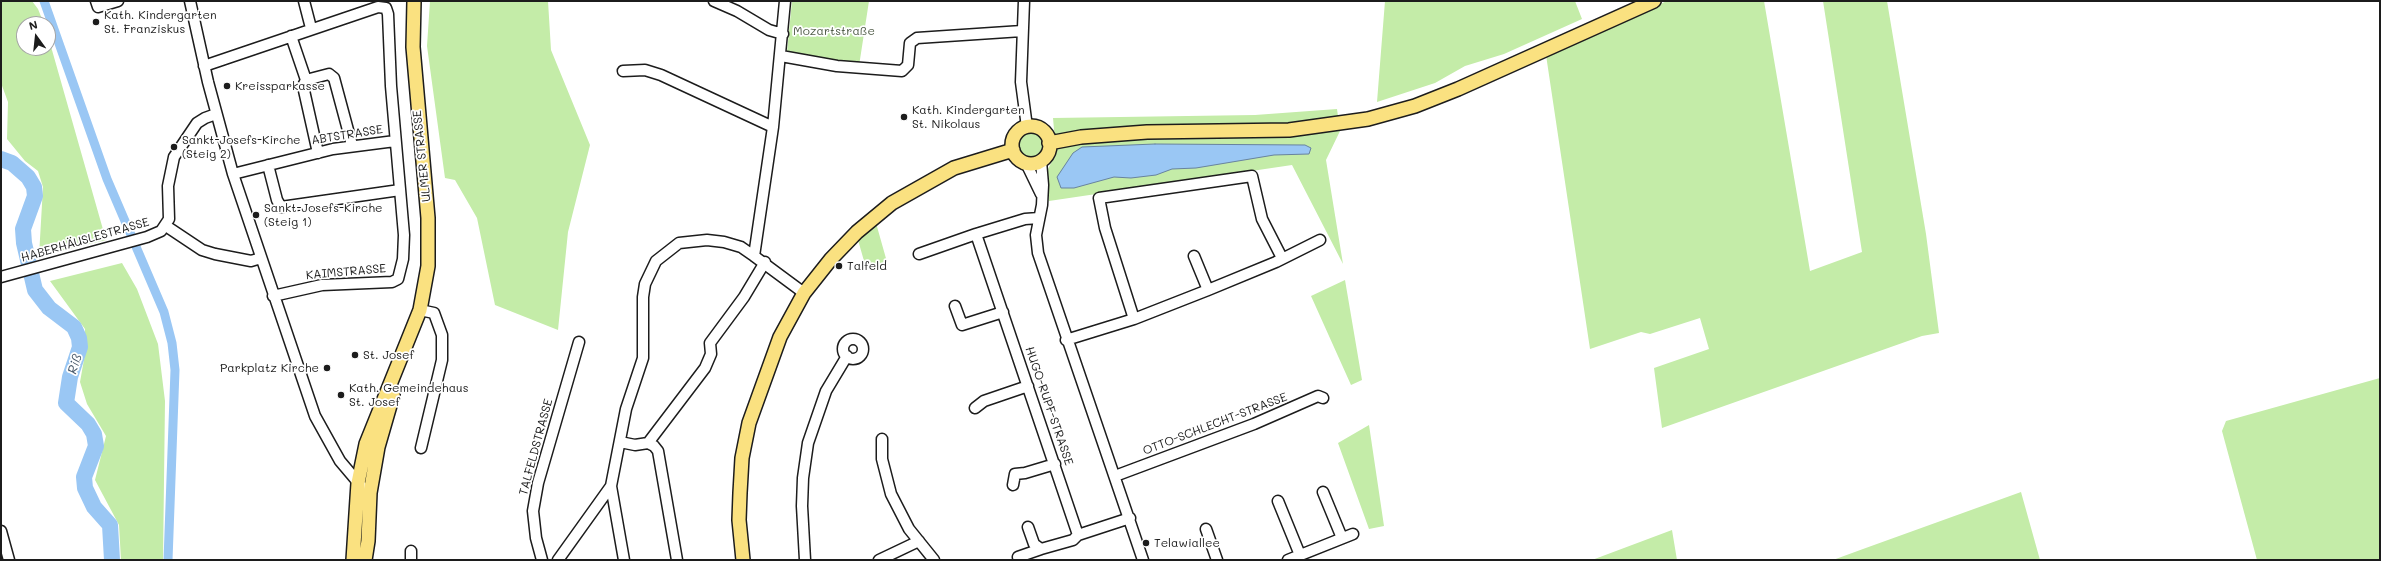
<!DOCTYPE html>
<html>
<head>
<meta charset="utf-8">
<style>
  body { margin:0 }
  #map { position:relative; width:2381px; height:561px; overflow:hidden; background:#fff; font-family:Mali,sans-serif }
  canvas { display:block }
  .frame { position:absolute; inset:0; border:2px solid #1c1c1c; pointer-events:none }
  .north { position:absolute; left:16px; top:16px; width:40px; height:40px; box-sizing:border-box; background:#fff; border:1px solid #a4a4a4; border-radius:50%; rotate:345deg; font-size:11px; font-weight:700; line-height:16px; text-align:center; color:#1c1c1c }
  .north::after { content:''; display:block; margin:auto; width:14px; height:18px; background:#1c1c1c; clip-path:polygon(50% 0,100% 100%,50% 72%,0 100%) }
</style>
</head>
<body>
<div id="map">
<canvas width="2381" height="561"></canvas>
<div class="frame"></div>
<div class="north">N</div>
</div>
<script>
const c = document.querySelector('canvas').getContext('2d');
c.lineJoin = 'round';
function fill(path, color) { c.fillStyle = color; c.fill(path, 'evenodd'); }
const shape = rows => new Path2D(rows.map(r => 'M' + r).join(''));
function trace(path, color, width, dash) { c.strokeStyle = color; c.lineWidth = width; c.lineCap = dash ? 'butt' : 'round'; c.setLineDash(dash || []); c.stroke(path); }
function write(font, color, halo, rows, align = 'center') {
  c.font = font + ' Mali,sans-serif'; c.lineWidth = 3.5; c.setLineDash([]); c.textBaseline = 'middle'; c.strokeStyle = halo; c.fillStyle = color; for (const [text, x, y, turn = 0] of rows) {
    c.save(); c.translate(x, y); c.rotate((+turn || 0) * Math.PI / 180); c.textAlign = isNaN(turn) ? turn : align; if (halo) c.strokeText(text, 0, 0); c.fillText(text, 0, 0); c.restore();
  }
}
fill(shape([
  [1,1,32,1,38,9,44,24,24,24,24,48,48,48,48,36,106,240,39,256,43,187,38,171,25,161,7,139,8,102,1,83],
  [430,1,548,1,551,50,590,145,568,232,558,330,495,305,477,218,455,180,445,178,427,46],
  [792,1,869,1,859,66,836,63,787,52],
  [1385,1,1575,1,1582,19,1504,54,1465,66,1435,83,1377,102],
  [1667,1,1764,1,1810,271,1862,252,1823,1,1887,1,1926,234,1939,333,1922,336,1662,428,1654,368,1709,349,1700,318,1650,334,1641,332,1590,349,1546,55],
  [1337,109,1340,131,1326,160,1343,264,1292,165,1049,201,1046,173,1056,153,1053,118,1255,115],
  '1017 145a14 14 0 1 1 28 0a14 14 0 1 1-28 0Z',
  [876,223,887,262,866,268,858,240],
  [122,263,137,289,158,344,165,401,163,560,121,560,119,525,95,480,106,436,87,404,80,382,85,354,85,329,50,281],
  [1345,280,1362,380,1351,385,1311,296],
  [2380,378,2380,560,2257,560,2222,431,2226,421],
  [1369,425,1384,526,1369,529,1338,443],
  [2021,492,2040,560,1833,560,1863,549],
  [1672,530,1677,560,1592,560]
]), '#c4eca8');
const water = shape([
  [1155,144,1305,145,1311,148,1309,154,1274,155,1196,168,1172,169,1156,175,1131,178,1114,177,1074,188,1061,188,1057,177,1073,153,1082,147,1155,144]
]);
fill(water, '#9ac7f4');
trace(water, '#68839e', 1);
trace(shape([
  [44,1,107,179,164,312,172,343,175,370,168,560]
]), '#9ac7f4', 9);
trace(shape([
  [1,159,12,163,28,177,34,187,35,196,23,229,24,243,35,290,49,308,74,327,79,338,80,347,70,377,66,403,88,424,94,434,96,446,84,477,85,488,94,507,110,525,112,560]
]), '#9ac7f4', 16);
const minor = shape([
  [96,1,98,7,118,1],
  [190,1,208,82,233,174,315,416,340,461,362,487],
  [304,1,311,28],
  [714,1,737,11,769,30,783,34],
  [1024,1,1021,82,1027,127],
  [291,36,306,80],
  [781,56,837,66,902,71,908,65,910,43,917,38,1022,31],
  [204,66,378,7,386,8,388,14,391,86,404,235,403,259,398,279,392,282,322,285,273,296],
  [623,71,645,70,661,75,773,127],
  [318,153,303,86,306,80,329,74,334,78,352,145],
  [1041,161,1043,185,1042,205,1036,235,1038,253,1143,560],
  [1026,163,1041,194],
  [268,165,277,200,281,207,400,190],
  [233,174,333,149,395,141],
  [1039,218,1025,219,976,234,1078,535,1130,518],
  [166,226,202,250,215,254,251,261,261,258],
  [919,254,976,234],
  [754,256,773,127,785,1],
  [1194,256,1208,290],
  [1,277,147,237,161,231,169,219,168,186,174,157,197,123,205,118,216,114],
  [955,306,962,325,1003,312],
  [420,310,434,313,442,335,442,360,421,448],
  [1134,319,1105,228,1099,198,1252,176,1262,219,1282,258],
  '843 349a10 10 0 1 1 20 0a10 10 0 1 1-20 0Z',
  [1066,340,1134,319,1208,290,1276,262,1320,240],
  [975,408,984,401,1028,386],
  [882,439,882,459,891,494,909,529,934,560],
  [620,442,635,445,648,443,705,368,711,354,710,343,744,297,765,262],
  [648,443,654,446,658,451,677,560],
  [1115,476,1254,424,1318,396,1323,398],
  [1013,485,1015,474,1025,473,1055,464],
  [611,486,624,560],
  [1323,492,1342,538],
  [1278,501,1300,555],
  [1028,527,1034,544,1041,549,1073,540,1078,535],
  [1206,529,1217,560],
  [1,531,9,560],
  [1018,557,1041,549],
  [411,560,411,551],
  [542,560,536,538,533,511,538,483,579,342],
  [558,560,611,486,626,409,643,358,643,297,645,284,656,261,679,243,707,240,724,242,741,247,754,256,804,293],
  [805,560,802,506,803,478,808,443,826,391,847,356],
  [879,560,919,541],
  [1288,560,1353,534]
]);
const major = shape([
  '1012 145a19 19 0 1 1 38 0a19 19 0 1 1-38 0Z',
  [1049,143,1081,137,1147,132,1289,130,1368,119,1415,106,1458,89,1654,1],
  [353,560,358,483,366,444,420,310,428,266,428,218,413,47,414,1],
  [365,560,368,541,370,493,378,447,393,395],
  [743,560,739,520,740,493,742,458,749,423,780,337,804,293,831,259,857,232,892,203,954,168,1013,150]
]);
trace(minor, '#1c1c1c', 13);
trace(major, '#1c1c1c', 16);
trace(minor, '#fff', 10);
trace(major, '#fae180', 13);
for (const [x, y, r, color] of [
  [96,22,4,"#1c1c1c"],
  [227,86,4,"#1c1c1c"],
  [904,117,4,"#1c1c1c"],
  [174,147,4,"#1c1c1c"],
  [256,215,4,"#1c1c1c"],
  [839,266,4,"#1c1c1c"],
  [355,355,4,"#1c1c1c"],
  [327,368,4,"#1c1c1c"],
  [341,395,4,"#1c1c1c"],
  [1146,543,4,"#1c1c1c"]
]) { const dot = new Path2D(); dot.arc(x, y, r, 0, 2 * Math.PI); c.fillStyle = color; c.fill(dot); trace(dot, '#fff', 1.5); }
write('12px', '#1c1c1c', '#fff', [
  ["Kath. Kindergarten",104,15],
  ["St. Franziskus",104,29],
  ["Kreissparkasse",235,86],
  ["Kath. Kindergarten",912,110],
  ["St. Nikolaus",912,124],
  ["Sankt-Josefs-Kirche",182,140],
  ["(Steig 2)",182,154],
  ["Sankt-Josefs-Kirche",264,208],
  ["(Steig 1)",264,222],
  ["Talfeld",847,266],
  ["St. Josef",363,355],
  ["Parkplatz Kirche",319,368,"right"],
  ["Kath. Gemeindehaus",349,388],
  ["St. Josef",349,402],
  ["Telawiallee",1154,543]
], 'left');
write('12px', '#4e5a46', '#fff', [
  ["Mozartstraße",834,31]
]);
write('12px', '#1c1c1c', '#fff', [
  ["ABTSTRASSE",347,135,-9],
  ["ULMER STRASSE",422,156,-96],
  ["HABERHÄUSLESTRASSE",85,240,-16],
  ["KAIMSTRASSE",346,272,-5],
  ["HUGO-RUPF-STRASSE",1049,406,71],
  ["OTTO-SCHLECHT-STRASSE",1215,424,-21],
  ["TALFELDSTRASSE",536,447,-75]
]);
write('italic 13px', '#485868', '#fff', [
  ["Riß",75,364,-72]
]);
</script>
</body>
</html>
